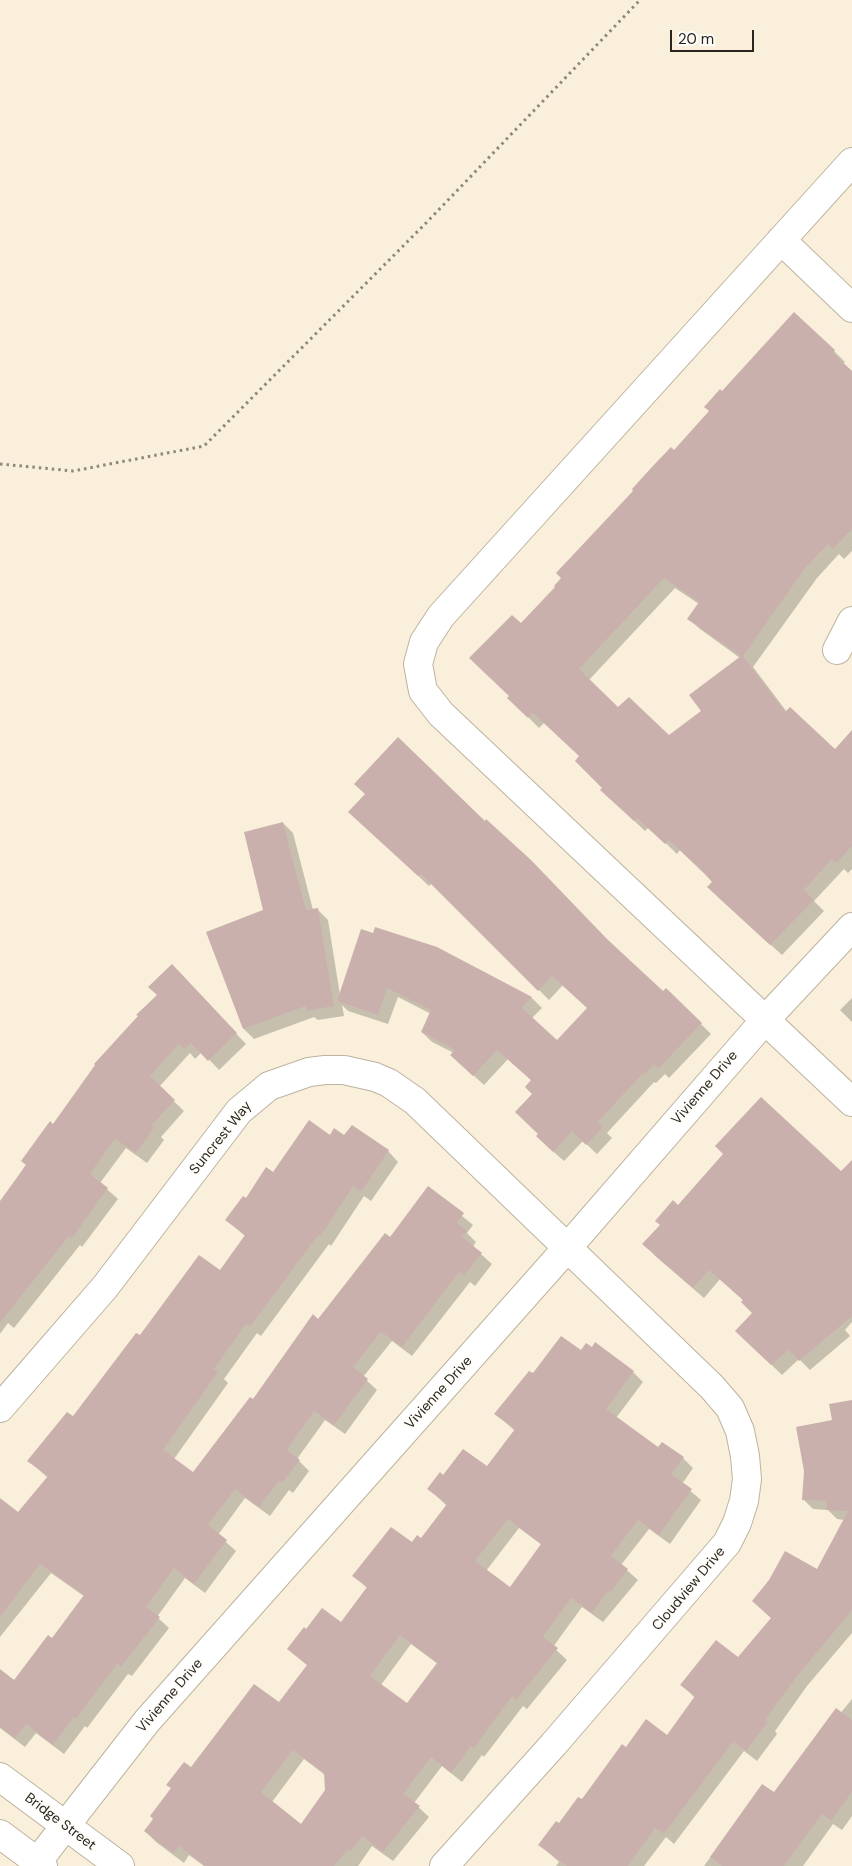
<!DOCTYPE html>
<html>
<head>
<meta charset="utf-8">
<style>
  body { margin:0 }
  #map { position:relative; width:852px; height:1866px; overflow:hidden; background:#f9efda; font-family:"DM Sans",sans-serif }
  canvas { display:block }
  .scale { position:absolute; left:670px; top:30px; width:84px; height:22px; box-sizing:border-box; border:2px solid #29261e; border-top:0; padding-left:6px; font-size:15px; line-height:18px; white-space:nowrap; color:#29261e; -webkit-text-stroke:4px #fffdf9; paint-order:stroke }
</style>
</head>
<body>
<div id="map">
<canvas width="852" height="1866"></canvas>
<div class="scale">20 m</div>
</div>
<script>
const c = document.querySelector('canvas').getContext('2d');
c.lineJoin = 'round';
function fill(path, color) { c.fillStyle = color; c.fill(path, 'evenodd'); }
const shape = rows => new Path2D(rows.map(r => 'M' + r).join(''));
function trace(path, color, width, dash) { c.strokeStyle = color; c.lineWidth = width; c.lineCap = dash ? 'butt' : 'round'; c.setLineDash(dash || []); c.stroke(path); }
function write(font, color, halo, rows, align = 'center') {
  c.font = font + ' "DM Sans",sans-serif'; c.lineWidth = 4; c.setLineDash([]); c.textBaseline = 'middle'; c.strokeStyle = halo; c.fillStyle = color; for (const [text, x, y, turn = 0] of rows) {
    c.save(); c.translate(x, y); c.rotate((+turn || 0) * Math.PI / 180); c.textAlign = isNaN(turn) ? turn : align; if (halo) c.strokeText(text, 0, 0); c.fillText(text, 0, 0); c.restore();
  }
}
fill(shape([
  [834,351,845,362,843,364,852,389,852,551,844,559,839,554,817,578,753,667,787,712,835,750,852,732,852,869,848,873,844,869,814,901,824,911,782,955,719,898,713,882,680,850,677,854,649,827,645,831,612,800,581,757,545,722,539,728,509,698,521,625,557,587,710,411,722,393],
  [675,588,699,604,689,619,700,629,740,658,702,711,669,736,618,709,589,680],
  [349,812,609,942,664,992,666,990,711,1034,669,1078,665,1074,656,1083,654,1082,607,1133,612,1138,597,1154,583,1141,564,1161,548,1147,540,1134,532,1081,508,1059,484,1085,462,1065,454,1053,432,1042,422,1032,431,1014,398,997,388,1024,348,1011,342,1005,344,1016,318,1020,314,1017,254,1039,244,1029,208,933,265,911,283,823,293,833,313,910,317,909,328,920,340,995,436,949,532,998,542,1008,531,1019,557,1042,588,1008,563,985,549,1000,432,883,429,886],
  [182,976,246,1044,219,1070,202,1052,195,1059,190,1053,159,1087,184,1111,161,1137,164,1140,147,1163,126,1148,100,1183,118,1199,82,1247,80,1245,14,1328,8,1323,0,1334,0,1203,53,1125],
  [852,998,852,1022,840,1010],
  [330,1136,345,1137,388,1151,398,1162,371,1201,364,1196,331,1246,329,1244,261,1336,257,1333,224,1379,228,1383,174,1459,193,1474,318,1320,390,1238,428,1188,473,1225,467,1233,476,1242,473,1247,492,1264,475,1286,470,1282,412,1356,392,1341,363,1377,377,1390,345,1434,325,1420,297,1459,309,1471,293,1493,289,1490,270,1516,245,1498,218,1535,236,1551,205,1593,185,1578,157,1617,169,1628,132,1676,128,1674,87,1728,85,1726,64,1754,36,1733,25,1747,0,1728,0,1670,15,1681,52,1640,85,1597,51,1573,0,1637,0,1500,19,1514,48,1478,29,1461,74,1418,140,1337,221,1272,246,1237,227,1220,274,1173],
  [852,1184,852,1322,845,1330,850,1336,810,1370,799,1359,782,1375,747,1341,754,1313,744,1301,720,1279,704,1298,654,1255,678,1207],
  [581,1352,633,1372,643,1382,616,1418,659,1449,683,1458,693,1468,682,1484,701,1500,670,1544,649,1529,621,1565,638,1580,603,1622,582,1607,553,1647,567,1660,527,1709,523,1706,484,1757,482,1755,462,1782,442,1766,414,1803,429,1817,393,1861,372,1846,358,1866,204,1866,189,1855,184,1863,156,1842,145,1831,191,1768,279,1704,308,1666,289,1649,307,1630,342,1624,368,1589,354,1576,422,1540,447,1506,429,1489,443,1476,487,1468,515,1431,496,1414,533,1375],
  [519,1528,542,1545,510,1588,486,1571],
  [411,1644,438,1664,407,1705,381,1685],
  [304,1759,325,1775,326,1790,301,1826,272,1802],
  [852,1401,852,1547,844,1520,837,1519,828,1510,813,1509,803,1499,833,1421],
  [817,1570,852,1571,852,1633,807,1686,775,1731,777,1734,757,1761,744,1751,674,1844,666,1837,644,1866,556,1866,559,1862,540,1845,582,1801,626,1748,667,1736,695,1698,682,1685,738,1658],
  [852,1699,852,1816,842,1830,833,1824,803,1866,704,1866,763,1785,774,1794]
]), '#0003');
fill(shape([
  [794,312,835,350,833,353,852,371,852,529,833,549,828,544,806,567,743,656,785,712,790,707,835,749,852,730,852,846,837,863,832,859,804,890,814,900,770,945,707,887,712,882,705,874,669,840,665,844,637,818,634,821,600,790,602,788,575,761,579,756,533,713,528,718,507,698,509,696,469,658,512,615,521,623,555,587,554,586,561,578,556,573,633,491,632,489,651,468,671,447,674,450,709,411,704,407,720,389,722,391],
  [664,578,699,602,687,619,741,656,689,695,701,711,669,735,629,697,618,707,579,669],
  [398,737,485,821,486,819,531,860,607,939,663,991,666,988,702,1023,658,1069,654,1064,645,1074,643,1073,598,1122,603,1127,586,1145,572,1131,553,1152,536,1136,538,1134,515,1112,532,1094,525,1087,531,1080,497,1050,473,1076,450,1055,455,1050,421,1032,431,1010,387,988,378,1015,337,1001,361,929,373,933,375,927,437,947,532,997,522,1008,557,1040,587,1008,552,976,538,991,421,874,418,876,348,812,365,794,354,784],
  [283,822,306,910,318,908,334,1006,306,1011,306,1006,243,1029,206,932,263,910,244,832],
  [172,964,237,1033,208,1061,191,1043,184,1049,179,1044,150,1076,175,1100,151,1126,154,1128,136,1153,115,1139,90,1174,108,1188,72,1238,69,1236,0,1323,0,1201,26,1165,21,1161,50,1121,53,1124,95,1065,94,1064,138,1016,136,1015,157,995,148,987],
  [761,1097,841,1171,852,1160,852,1316,799,1361,789,1350,771,1365,735,1331,752,1313,741,1302,743,1300,709,1270,693,1288,642,1244,660,1225,655,1221,673,1200,678,1205,723,1154,715,1146],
  [309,1120,330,1135,334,1128,344,1135,352,1125,389,1150,361,1192,353,1186,321,1236,318,1235,250,1327,246,1324,214,1369,218,1372,163,1450,193,1472,250,1397,253,1399,313,1314,318,1319,385,1233,390,1237,428,1186,464,1213,457,1223,467,1231,462,1237,482,1253,464,1276,459,1272,402,1347,381,1332,353,1367,368,1379,334,1425,314,1411,287,1450,300,1460,282,1483,279,1481,259,1507,235,1489,208,1525,227,1540,194,1584,174,1568,146,1607,160,1617,121,1667,117,1664,76,1719,74,1717,53,1745,26,1724,15,1738,0,1727,0,1669,14,1680,48,1635,52,1638,84,1595,40,1564,0,1617,0,1498,18,1512,48,1476,27,1461,67,1412,73,1416,136,1333,140,1335,199,1255,220,1270,245,1235,225,1220,243,1196,246,1198,266,1167,273,1172],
  [561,1336,581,1350,586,1343,592,1347,595,1342,634,1371,606,1409,658,1447,662,1442,684,1457,671,1474,692,1489,659,1535,638,1520,611,1556,628,1569,610,1593,608,1591,592,1613,571,1598,543,1637,558,1648,516,1700,512,1696,474,1748,471,1746,451,1773,431,1757,403,1794,420,1806,383,1852,362,1836,351,1851,348,1849,334,1866,205,1866,179,1846,173,1853,144,1831,153,1819,150,1816,171,1788,166,1785,184,1762,191,1767,254,1684,279,1702,307,1665,287,1649,304,1627,306,1629,322,1608,341,1622,367,1587,352,1576,391,1527,412,1542,417,1535,421,1538,447,1504,427,1489,440,1472,443,1475,463,1449,487,1466,515,1429,494,1414,529,1371,533,1373],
  [508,1519,541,1544,510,1587,475,1561],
  [400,1635,437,1663,407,1703,370,1676],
  [293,1750,324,1773,325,1790,301,1824,261,1792],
  [852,1400,852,1609,850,1613,797,1676,765,1720,768,1722,746,1751,733,1742,664,1834,655,1828,628,1866,567,1866,538,1845,556,1821,559,1823,578,1797,582,1799,622,1744,626,1747,646,1719,667,1735,695,1696,680,1685,716,1640,738,1657,771,1618,752,1601,769,1580,785,1551,817,1569,848,1511,826,1510,827,1501,802,1500,804,1471,796,1427,832,1420,829,1404],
  [836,1708,852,1720,852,1792,831,1821,822,1814,784,1866,722,1866,710,1857,762,1784,774,1792]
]), '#cab0ad');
const minor = shape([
  [852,162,441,616,424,642,418,664,423,691,441,714,852,1102],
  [781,240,852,308],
  [837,650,852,621],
  [0,1408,105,1287,239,1111,269,1086,309,1072,325,1070,344,1070,375,1077,389,1083,415,1101,712,1387,730,1408,740,1431,745,1456,747,1479,744,1501,737,1523,727,1543,553,1745,444,1866],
  [0,1777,120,1866],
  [0,1834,43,1866],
  [34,1866,147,1721,568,1247,765,1020,852,927]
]);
trace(minor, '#bdb3a0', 30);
trace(shape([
  [0,464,73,471,204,446,427,222,640,0]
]), '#8e8779', 3, [2.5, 4]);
trace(minor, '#fff', 28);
write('14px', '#29261e', '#fffdf9', [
  ["Vivienne Drive",705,1088,-49],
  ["Suncrest Way",221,1138,-51],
  ["Vivienne Drive",439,1393,-48],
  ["Cloudview Drive",689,1589,-50],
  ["Vivienne Drive",170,1696,-49],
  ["Bridge Street",60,1822,37]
]);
</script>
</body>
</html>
